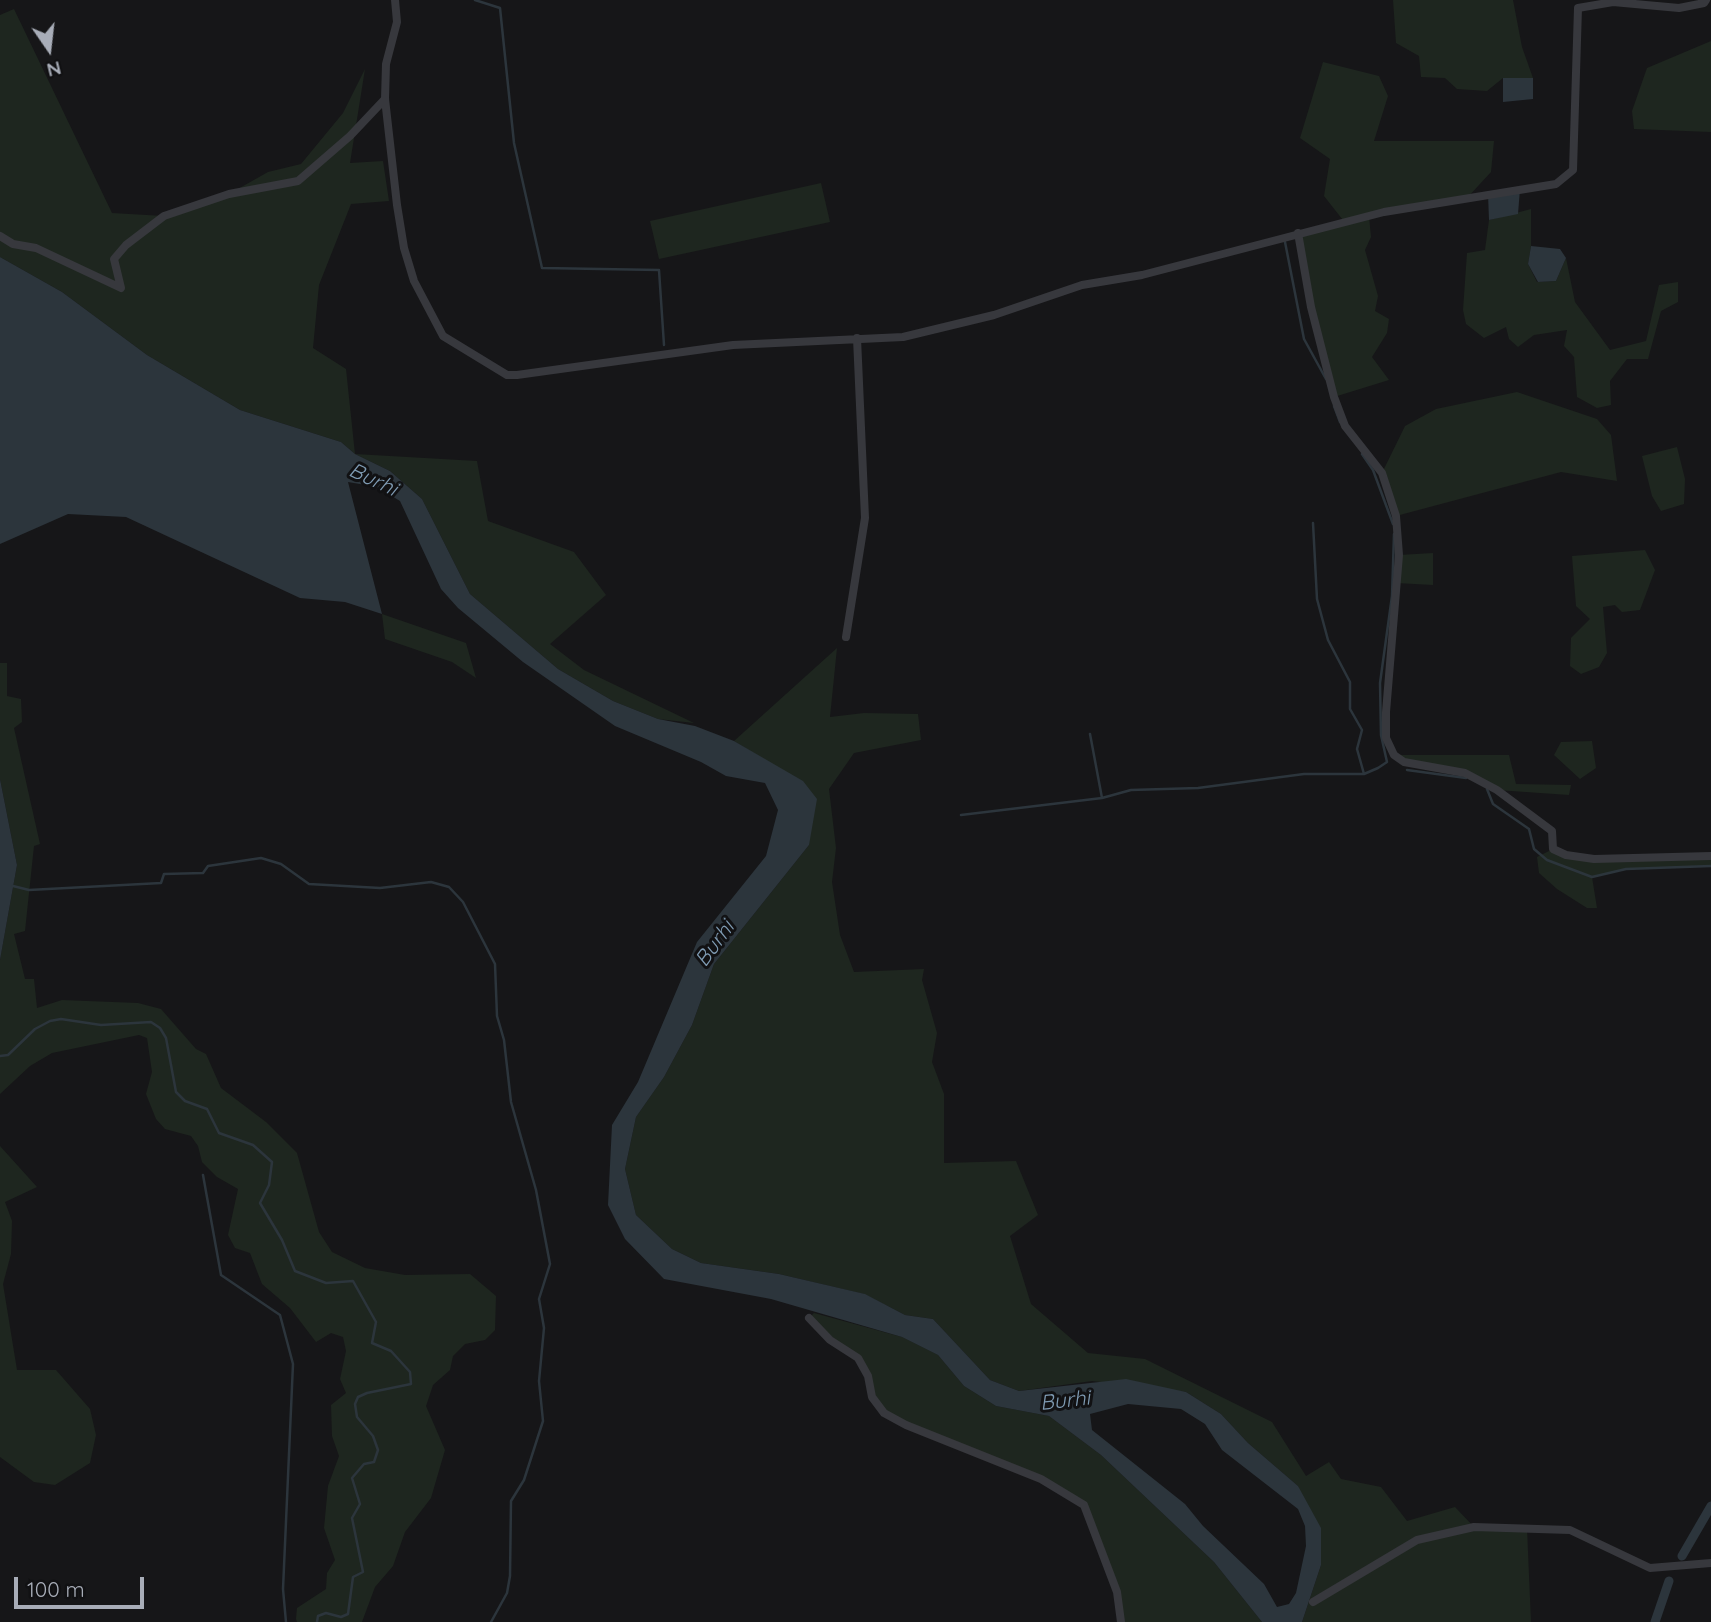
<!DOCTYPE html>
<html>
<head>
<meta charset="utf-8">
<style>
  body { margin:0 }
  #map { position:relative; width:1711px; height:1622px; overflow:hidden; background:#161618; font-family:Quicksand,sans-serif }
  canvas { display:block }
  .north { position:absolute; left:14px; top:14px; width:70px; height:70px; -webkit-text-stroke:5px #111113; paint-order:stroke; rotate:166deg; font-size:19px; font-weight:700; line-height:28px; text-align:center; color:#a8adb8 }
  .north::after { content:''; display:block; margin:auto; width:24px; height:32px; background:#a8adb8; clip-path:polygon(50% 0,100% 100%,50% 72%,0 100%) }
  .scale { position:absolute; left:14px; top:1577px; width:130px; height:32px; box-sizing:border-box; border:4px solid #a8adb8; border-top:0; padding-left:9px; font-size:21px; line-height:24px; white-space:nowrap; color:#a8adb8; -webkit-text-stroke:5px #111113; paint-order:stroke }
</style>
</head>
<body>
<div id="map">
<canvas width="1711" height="1622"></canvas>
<div class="north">N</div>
<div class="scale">100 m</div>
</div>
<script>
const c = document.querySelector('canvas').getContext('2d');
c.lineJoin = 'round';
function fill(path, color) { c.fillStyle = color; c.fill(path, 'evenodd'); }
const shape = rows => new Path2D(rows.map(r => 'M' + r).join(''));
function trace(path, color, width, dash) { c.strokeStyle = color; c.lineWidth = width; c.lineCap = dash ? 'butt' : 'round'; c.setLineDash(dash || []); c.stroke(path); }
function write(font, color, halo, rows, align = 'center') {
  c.font = font + ' Quicksand,sans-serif'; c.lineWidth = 6; c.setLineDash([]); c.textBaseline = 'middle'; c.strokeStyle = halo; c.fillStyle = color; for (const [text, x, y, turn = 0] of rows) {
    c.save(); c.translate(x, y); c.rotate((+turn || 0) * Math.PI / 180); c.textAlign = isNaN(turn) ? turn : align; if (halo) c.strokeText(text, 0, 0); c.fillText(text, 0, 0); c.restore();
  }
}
fill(shape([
  [1393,0,1513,0,1522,47,1533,78,1503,78,1487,91,1457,89,1445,78,1421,77,1419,56,1396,43],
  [14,9,112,213,164,216,229,194,268,172,301,164,343,113,365,69,350,163,383,161,389,201,351,204,319,285,313,348,346,369,355,454,477,461,488,521,574,552,606,595,550,644,584,670,694,723,658,719,613,701,558,669,470,594,422,499,390,471,355,454,341,442,240,410,147,355,62,292,0,257,0,15],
  [1711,41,1711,132,1634,129,1632,111,1647,68],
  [1323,62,1379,76,1388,96,1374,141,1494,141,1491,172,1467,198,1369,216,1371,237,1365,250,1378,296,1375,311,1389,319,1387,333,1372,357,1389,380,1334,397,1298,233,1346,224,1324,196,1330,159,1300,138],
  [821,183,830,222,659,259,650,221],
  [1531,209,1531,246,1528,264,1537,282,1556,281,1566,258,1575,302,1610,350,1646,341,1659,285,1678,282,1678,302,1661,311,1648,359,1627,359,1610,381,1611,405,1597,408,1577,397,1574,357,1564,346,1567,330,1534,335,1518,347,1509,339,1506,327,1484,338,1466,324,1463,310,1467,253,1485,250,1489,220],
  [1517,392,1597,419,1611,435,1617,481,1561,472,1396,516,1382,473,1405,426,1436,409],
  [1677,447,1685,479,1684,504,1661,511,1652,496,1642,456],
  [1645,550,1655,570,1640,610,1622,612,1615,605,1603,607,1607,653,1599,667,1581,674,1570,666,1571,638,1590,619,1576,606,1572,556],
  [1433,553,1433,585,1396,583,1399,555],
  [382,614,466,643,476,678,452,662,385,639],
  [837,648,830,717,864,713,918,714,921,740,854,753,829,789,836,848,832,882,840,935,854,972,924,969,922,980,937,1033,932,1062,944,1094,944,1163,1016,1161,1038,1215,1010,1236,1031,1304,1088,1353,1145,1359,1272,1422,1306,1476,1329,1462,1341,1479,1381,1487,1407,1521,1455,1507,1474,1527,1527,1528,1531,1622,1302,1622,1321,1565,1298,1486,1248,1443,1221,1414,1186,1392,1092,1381,1019,1391,990,1380,933,1319,905,1315,864,1294,779,1274,701,1263,672,1249,636,1215,625,1169,636,1117,664,1077,692,1025,714,964,809,845,765,760,734,741],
  [0,663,7,663,7,696,21,699,22,722,14,728,40,844,34,846,25,931,14,934,25,979,34,979,37,1008,62,1000,138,1003,161,1009,196,1049,206,1054,221,1088,266,1122,297,1153,319,1232,332,1252,365,1268,405,1275,470,1274,496,1296,495,1330,485,1340,465,1344,453,1356,450,1370,433,1385,426,1406,445,1450,431,1498,405,1532,393,1566,375,1587,362,1622,297,1622,296,1619,297,1608,326,1589,327,1573,335,1560,324,1528,328,1486,339,1456,332,1436,331,1405,346,1393,340,1379,346,1351,343,1337,331,1333,316,1342,290,1308,262,1284,250,1253,235,1248,228,1235,238,1189,217,1177,202,1162,198,1146,191,1136,165,1129,156,1119,146,1094,152,1072,147,1038,139,1035,52,1053,30,1066,0,1094,0,960,17,865,0,779],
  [1592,741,1596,768,1580,779,1554,755,1561,742],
  [1394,755,1509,755,1516,784,1571,785,1569,795,1497,790,1465,773,1404,762],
  [1553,849,1566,855,1711,856,1711,866,1626,869,1592,877,1597,908,1587,908,1557,889,1539,873,1537,857],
  [0,1146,37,1187,5,1202,12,1221,11,1254,3,1284,17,1370,56,1370,90,1409,96,1435,90,1463,55,1485,34,1482,0,1457],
  [814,1313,902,1337,938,1355,964,1386,996,1406,1049,1416,1101,1455,1214,1562,1262,1622,1121,1622,1117,1592,1084,1505,1059,1491,884,1413,872,1397,858,1358,809,1318]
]), '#1e261f');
fill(shape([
  [1503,78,1533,78,1533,99,1503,102],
  [1520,189,1518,214,1489,220,1488,194],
  [1531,246,1560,249,1566,258,1556,281,1538,282,1528,264],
  [0,257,62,292,147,355,240,410,341,442,355,454,390,471,422,499,470,594,558,669,613,701,658,719,695,726,734,741,803,781,817,799,809,845,714,964,692,1025,664,1077,636,1117,625,1169,636,1215,672,1249,701,1263,779,1274,865,1294,905,1315,933,1319,990,1380,1019,1391,1126,1379,1186,1392,1221,1414,1248,1443,1298,1486,1321,1528,1321,1565,1302,1622,1262,1622,1214,1562,1101,1455,1049,1416,996,1406,964,1386,938,1355,902,1337,771,1299,664,1279,625,1239,608,1205,612,1125,638,1082,697,942,766,856,778,810,765,783,726,776,701,762,615,726,523,662,458,608,441,589,400,501,377,487,348,482,382,614,345,602,300,598,126,517,68,514,0,544],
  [1128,1404,1181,1409,1205,1424,1222,1450,1298,1509,1305,1526,1306,1546,1296,1593,1289,1604,1277,1607,1264,1584,1203,1526,1185,1504,1092,1430,1090,1414],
  [0,779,17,865,0,960]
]), '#2c353c');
trace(shape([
  [475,0,500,8,514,143,542,268,659,270,664,345],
  [1285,242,1304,339,1326,379],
  [1334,406,1340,422],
  [1362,454,1373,470,1393,524],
  [1313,523,1317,599,1328,640,1350,682,1350,709,1362,730,1357,749,1364,774],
  [1090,734,1102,798],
  [1407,770,1466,778],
  [1487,789,1493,804,1529,829,1534,849,1547,860,1592,877,1626,869,1711,866],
  [961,815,1102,798,1131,790,1198,788,1304,774,1364,774,1378,768,1387,762,1381,735,1380,683,1392,596,1394,534],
  [13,886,29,890,161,883,164,874,203,873,208,866,261,858,281,864,309,884,380,888,431,882,449,887,463,902,495,964,497,1016,504,1040,511,1102,536,1190,550,1264,539,1299,544,1328,539,1381,543,1421,524,1480,511,1501,510,1576,507,1593,491,1622],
  [0,1056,8,1055,35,1029,50,1021,61,1019,101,1025,151,1022,160,1028,166,1038,176,1092,185,1101,207,1109,219,1133,253,1145,272,1162,269,1185,260,1203,282,1240,295,1271,326,1283,353,1281,376,1322,372,1343,391,1351,410,1372,411,1384,367,1393,358,1397,355,1404,357,1417,373,1436,378,1450,374,1462,364,1464,352,1478,360,1504,352,1518,363,1572,353,1577,348,1614,341,1617,326,1613,318,1616,317,1622],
  [203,1175,221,1275,280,1315,293,1364,283,1589,286,1622]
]), '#2c353c', 2.5);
trace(shape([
  [1682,1556,1711,1506],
  [1655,1622,1669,1581]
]), '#2c353c', 9);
trace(shape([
  [395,0,397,22,386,64,385,99,397,205,404,248,414,281,443,336,507,375,517,375,733,345,903,337,994,315,1082,285,1142,275,1384,212,1556,184,1573,170,1578,8,1613,2,1679,8,1704,3,1706,0],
  [1298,233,1311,307,1334,397,1345,426,1382,473,1396,516,1399,555,1386,712,1386,738,1394,755,1404,762,1465,773,1497,790,1552,831,1553,849,1566,855,1594,859,1711,856],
  [0,236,13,244,36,248,121,288,114,259,126,245,164,216,229,194,298,181,350,136,385,99],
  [846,637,865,518,857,338],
  [809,1318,830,1340,858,1358,868,1376,872,1397,884,1413,906,1425,1041,1479,1084,1505,1117,1592,1121,1622],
  [1313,1602,1417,1540,1474,1527,1570,1530,1650,1568,1711,1563]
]), '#37383d', 8);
write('italic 21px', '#7f9bb3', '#111113', [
  ["Burhi",373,480,25],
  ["Burhi",715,944,-54],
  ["Burhi",1065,1401,-6]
]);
</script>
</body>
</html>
